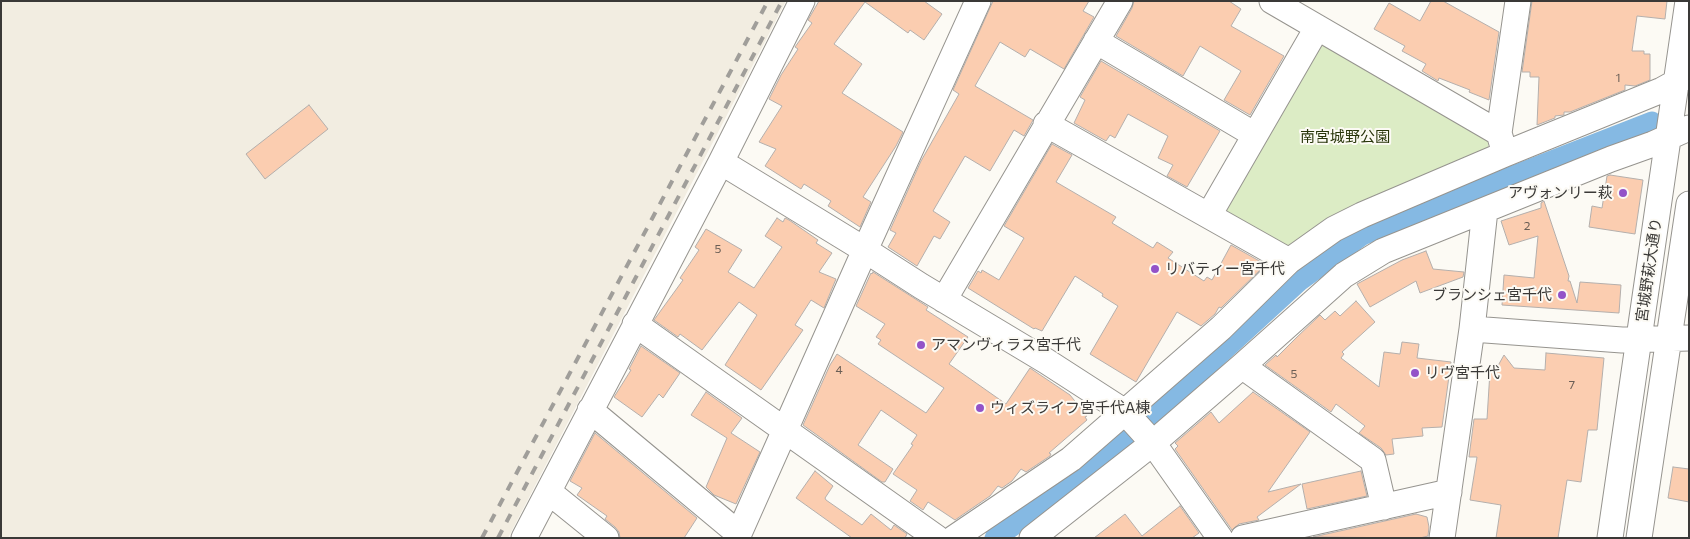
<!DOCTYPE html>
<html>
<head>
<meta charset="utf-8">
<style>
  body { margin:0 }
  #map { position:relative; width:1690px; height:539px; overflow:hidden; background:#fcfaf4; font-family:Commissioner,sans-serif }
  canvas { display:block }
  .frame { position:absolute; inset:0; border:2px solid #3a3937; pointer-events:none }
</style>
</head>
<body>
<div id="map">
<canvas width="1690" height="539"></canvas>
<div class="frame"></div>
</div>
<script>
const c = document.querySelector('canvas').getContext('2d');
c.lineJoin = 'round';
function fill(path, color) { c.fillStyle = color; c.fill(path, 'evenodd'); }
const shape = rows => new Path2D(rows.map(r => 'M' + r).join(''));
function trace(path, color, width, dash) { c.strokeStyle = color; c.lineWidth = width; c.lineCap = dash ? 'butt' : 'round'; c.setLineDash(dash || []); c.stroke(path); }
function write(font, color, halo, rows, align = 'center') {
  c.font = font + ' Commissioner,"Noto Sans JP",sans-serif'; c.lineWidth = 4; c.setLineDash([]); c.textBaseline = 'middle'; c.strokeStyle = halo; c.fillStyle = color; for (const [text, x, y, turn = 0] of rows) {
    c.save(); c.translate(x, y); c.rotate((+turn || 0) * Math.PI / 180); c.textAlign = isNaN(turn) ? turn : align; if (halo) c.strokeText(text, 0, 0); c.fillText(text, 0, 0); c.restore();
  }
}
fill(shape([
  [1,1,786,1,508,538,1,538]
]), '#f2ede1');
fill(shape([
  [1328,45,1489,141,1487,155,1297,246,1278,248,1224,219,1220,206,1315,47]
]), '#dcecc5');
trace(shape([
  [995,538,1093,470,1299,281,1362,235,1652,122]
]), '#85b9e3', 21);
const building = shape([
  [819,1,924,1,942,14,924,40,910,30,908,33,865,2,834,44,862,64,842,93,903,132,896,146,863,197,871,202,860,227,828,206,831,201,804,184,801,189,765,166,776,149,759,142,782,106,769,99,781,75,798,49,795,47,812,23,808,20,819,1],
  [993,1,1089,1,1083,11,1094,17,1064,69,1030,49,1025,57,1000,42,975,86,1033,120,1032,122,1024,136,1014,130,990,171,965,156,933,211,950,222,940,239,934,236,917,266,888,247,896,233,890,230,921,161,959,94,953,90,993,1],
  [1134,1,1229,1,1241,9,1231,26,1284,56,1250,115,1224,100,1241,71,1200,46,1183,76,1116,36,1132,8,1134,1],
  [1431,1,1443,1,1499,32,1489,100,1469,92,1470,90,1439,78,1438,81,1422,71,1426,64,1402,51,1405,46,1374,29,1389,3,1420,21,1431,1],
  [1532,1,1667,1,1665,19,1637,16,1632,51,1644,51,1644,54,1650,54,1650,80,1635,86,1625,85,1625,90,1570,112,1564,112,1564,115,1555,116,1555,118,1537,125,1539,77,1530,77,1530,72,1522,72,1532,1],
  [1101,61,1220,131,1187,187,1167,176,1173,165,1158,158,1168,136,1128,114,1115,138,1110,135,1106,141,1074,123,1085,100,1080,97,1101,61],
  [309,105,328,129,265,179,246,154,309,105],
  [1052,144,1072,155,1056,182,1116,217,1112,223,1153,248,1157,242,1173,252,1168,258,1204,281,1207,277,1212,280,1231,245,1263,263,1260,270,1221,308,1219,307,1215,314,1201,326,1177,312,1136,382,1090,354,1118,306,1102,296,1103,294,1075,276,1042,331,1035,328,1034,329,968,288,978,271,981,273,982,270,999,280,1024,238,1004,226,1052,144],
  [1610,175,1643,180,1635,234,1589,227,1592,206,1602,208,1607,176,1610,175],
  [1544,201,1569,276,1568,281,1570,281,1577,303,1580,282,1621,285,1619,313,1502,305,1504,275,1534,278,1538,236,1509,245,1501,221,1541,208,1541,203,1544,201],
  [777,218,783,222,785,218,789,220,818,240,816,243,832,253,819,272,836,279,824,308,811,300,795,325,803,330,761,390,725,365,757,315,739,302,702,350,680,334,678,337,654,320,683,280,680,278,699,250,695,247,706,229,742,250,728,272,754,288,782,247,765,236,777,218],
  [1426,251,1433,269,1464,272,1463,277,1420,293,1416,281,1370,307,1357,284,1402,260,1426,251],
  [873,272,928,307,926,310,968,337,949,364,1006,404,1030,368,1070,395,1087,416,1085,417,1087,420,1049,453,1051,454,1050,456,1026,472,1021,469,1012,481,1002,488,998,486,990,496,955,520,928,502,923,510,910,501,917,490,893,474,913,445,911,444,917,435,881,410,858,445,893,469,885,482,882,482,803,425,830,365,837,354,926,413,944,388,878,344,881,340,876,337,885,324,856,306,871,273,872,274,873,272],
  [1356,301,1375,322,1342,352,1344,354,1341,358,1379,387,1384,352,1400,354,1402,342,1419,344,1417,358,1451,362,1442,427,1422,428,1423,436,1392,439,1394,454,1386,455,1381,448,1359,433,1365,426,1336,404,1331,412,1265,365,1276,355,1277,357,1296,338,1320,315,1325,320,1335,311,1340,316,1356,301],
  [641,346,680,373,663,398,659,394,642,417,614,397,631,370,629,369,641,346],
  [1546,353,1604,358,1597,430,1588,430,1581,482,1567,480,1558,538,1496,538,1501,505,1470,500,1477,457,1469,457,1474,419,1487,419,1490,371,1495,371,1504,355,1514,368,1545,370,1546,353],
  [706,392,742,418,731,433,760,452,736,504,714,495,706,487,727,438,691,415,706,392],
  [1253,392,1310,432,1268,492,1301,484,1257,517,1259,520,1239,524,1232,530,1175,449,1178,446,1175,443,1211,412,1219,423,1253,392],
  [595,433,697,518,684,538,620,538,619,532,615,527,605,519,607,516,577,495,582,488,570,481,595,433],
  [1673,467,1689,469,1689,502,1668,498,1673,467],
  [815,471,833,486,825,498,826,500,862,525,871,514,891,530,894,525,907,534,905,538,852,538,796,498,815,471],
  [1361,471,1367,496,1307,509,1302,484,1361,471],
  [1180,506,1199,533,1192,538,1094,538,1125,514,1142,536,1180,506],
  [1416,514,1427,517,1429,527,1428,536,1420,538,1313,537,1416,514]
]);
fill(building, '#fbcdb0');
trace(building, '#b4afac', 1);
const minor = shape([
  [1272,1,1499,133],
  [1096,41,1255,135],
  [1046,124,1289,261],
  [1503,147,1499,133,1518,1],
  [721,162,865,250,921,286,1046,361,1125,412,1153,443,1220,538],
  [1209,215,1317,28],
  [944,300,1120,1],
  [635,324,937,538],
  [1472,329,1622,340,1689,338],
  [1242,366,1373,460,1384,507],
  [590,410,739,534],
  [549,492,606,538],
  [524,538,721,162,802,1],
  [737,538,865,250,978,1],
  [954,538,1071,459,1221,328,1289,261,1334,229,1362,215,1505,154,1662,90,1689,75],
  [1032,538,1153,443,1242,366,1344,275,1383,251,1611,159,1653,144,1689,128],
  [1243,538,1449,492],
  [1442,538,1472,329,1485,210],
  [1610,538,1688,1],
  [1639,538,1689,204]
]);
trace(minor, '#96948f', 27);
trace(minor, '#fff', 25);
trace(shape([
  [482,538,768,1],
  [498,538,782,1]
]), '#a09e9a', 4, [9, 9]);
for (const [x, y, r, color] of [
  [1623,193,5,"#9353c8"],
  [1155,269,5,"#9353c8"],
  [1562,295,5,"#9353c8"],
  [921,345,5,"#9353c8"],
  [1415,373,5,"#9353c8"],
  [980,408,5,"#9353c8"]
]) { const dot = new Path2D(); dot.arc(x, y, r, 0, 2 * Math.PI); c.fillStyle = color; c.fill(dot); trace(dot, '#fcfaf4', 2); }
write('12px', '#6a5e55', null, [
  ["1",1618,78],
  ["2",1527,226],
  ["5",718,249],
  ["4",839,370],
  ["5",1294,374],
  ["7",1572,385]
]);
write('15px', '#29360b', '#fcfaf4', [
  ["南宮城野公園",1345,137]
]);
write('15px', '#3a3937', '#fcfaf4', [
  ["アヴォンリー萩",1613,193,"right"],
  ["リバティー宮千代",1165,269],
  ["ブランシェ宮千代",1552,295,"right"],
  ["アマンヴィラス宮千代",931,345],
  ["リヴ宮千代",1425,373],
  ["ウィズライフ宮千代A棟",990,408]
], 'left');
write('15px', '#3a3937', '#fcfaf4', [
  ["宮城野萩大通り",1649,270,-82]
]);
</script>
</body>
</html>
